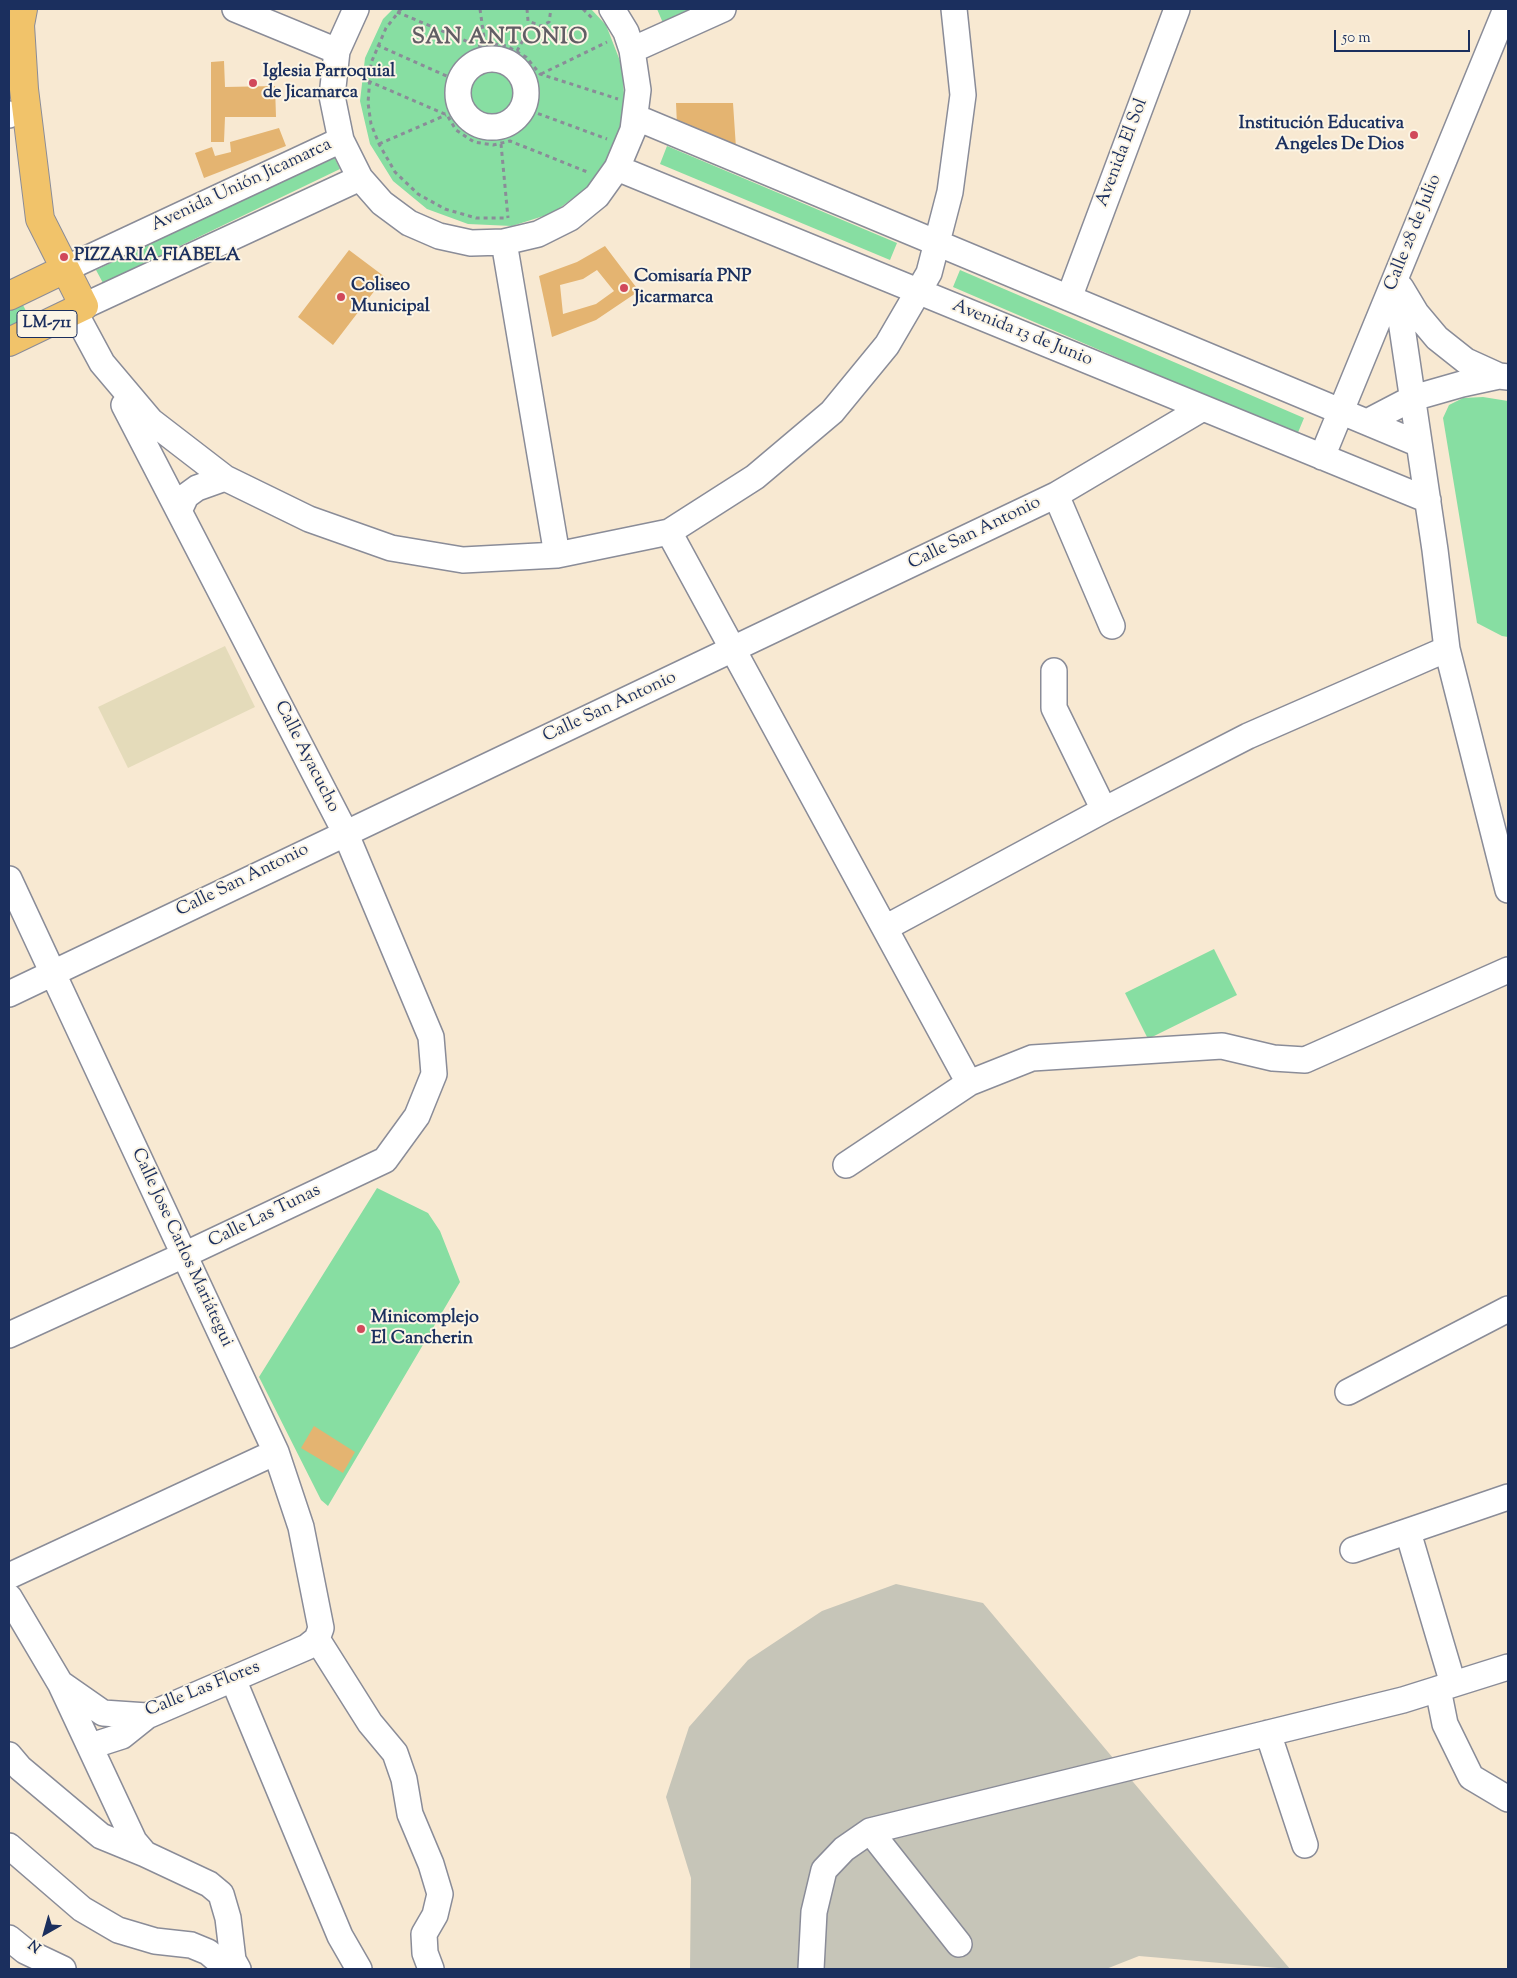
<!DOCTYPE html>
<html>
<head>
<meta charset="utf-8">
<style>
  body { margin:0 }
  #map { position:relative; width:1517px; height:1978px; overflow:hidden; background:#f8e9d2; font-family:"Sorts Mill Goudy",serif }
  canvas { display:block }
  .frame { position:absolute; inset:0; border:10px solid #1b2f5e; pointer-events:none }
  .north { position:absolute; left:20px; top:1908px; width:50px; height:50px; -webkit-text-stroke:4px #fcf5e5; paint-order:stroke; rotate:218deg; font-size:14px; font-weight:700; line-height:20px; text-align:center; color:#1b2f5e }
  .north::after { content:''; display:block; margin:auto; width:18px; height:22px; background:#1b2f5e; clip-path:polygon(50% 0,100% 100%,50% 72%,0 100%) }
  .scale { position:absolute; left:1334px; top:30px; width:136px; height:22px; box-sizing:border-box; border:2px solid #1b2f5e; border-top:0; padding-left:6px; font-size:15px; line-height:18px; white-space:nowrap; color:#1b2f5e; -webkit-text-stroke:4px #fcf5e5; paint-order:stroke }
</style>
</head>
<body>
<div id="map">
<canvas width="1517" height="1978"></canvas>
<div class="frame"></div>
<div class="north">N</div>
<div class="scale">50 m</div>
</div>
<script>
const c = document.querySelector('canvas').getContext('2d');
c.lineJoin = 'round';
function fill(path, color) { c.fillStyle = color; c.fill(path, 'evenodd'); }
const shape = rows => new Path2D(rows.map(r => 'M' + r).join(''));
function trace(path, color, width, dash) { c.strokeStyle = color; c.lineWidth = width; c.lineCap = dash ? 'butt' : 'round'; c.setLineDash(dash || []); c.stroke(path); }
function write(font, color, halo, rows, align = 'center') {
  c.font = font + ' "Sorts Mill Goudy",serif'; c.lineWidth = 4; c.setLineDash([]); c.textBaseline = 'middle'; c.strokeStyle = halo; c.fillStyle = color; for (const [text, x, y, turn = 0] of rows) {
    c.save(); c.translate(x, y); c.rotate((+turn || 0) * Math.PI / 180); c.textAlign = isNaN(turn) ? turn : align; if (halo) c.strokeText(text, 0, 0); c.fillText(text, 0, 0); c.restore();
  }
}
fill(shape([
  [225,646,255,707,128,768,98,707]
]), '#e4dbba');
fill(shape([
  [896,1584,983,1603,1290,1969,1139,1956,1106,1969,690,1969,691,1878,666,1797,689,1727,748,1660,822,1611]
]), '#c6c5b8');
fill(shape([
  [393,9,591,9,606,25,622,66,625,109,613,151,588,187,553,213,512,226,468,224,427,209,393,181,370,144,360,101,365,58,383,19],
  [657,9,696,9,663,23],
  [667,146,897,243,890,260,660,164],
  [333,155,340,169,103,283,96,270],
  [960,270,1304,418,1297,435,953,287],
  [22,303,31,321,9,331,9,310],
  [1483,397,1508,401,1508,637,1502,636,1477,623,1443,418,1449,405,1463,398],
  [1214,949,1237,995,1148,1039,1125,993],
  [377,1188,428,1213,440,1231,460,1282,328,1506,321,1500,259,1377]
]), '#87dea2');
fill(shape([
  [224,61,225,87,275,86,276,117,225,117,224,142,211,142,211,62],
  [676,103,733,103,736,148,677,125],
  [279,128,286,146,204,178,195,153,212,147,215,156,231,152,230,142],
  [605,246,639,291,596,320,552,337,539,276,577,262],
  [597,270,614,291,596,304,563,314,560,285,583,279],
  [349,250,385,277,333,345,298,317],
  [314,1426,355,1452,343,1473,301,1448]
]), '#e4b471');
const minor = shape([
  [235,9,337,51],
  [356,9,337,51,332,96,341,140,360,178,382,203,409,223,439,236,471,243,504,242,538,234,570,218,597,196,617,168,633,130,638,90,632,50,626,32,612,9],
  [632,50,723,9],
  '458 93a34 34 0 1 1 68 0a34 34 0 1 1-68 0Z',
  [9,114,9,115],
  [635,117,1419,444],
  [617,168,1428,500],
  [504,242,557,555],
  [65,269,341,140],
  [1395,280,1435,550,1447,649,1508,890],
  [1401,288,1416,313,1437,338,1466,361,1499,376],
  [1069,298,1177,9],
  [84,306,360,178],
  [74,311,102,363,151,421,225,478,309,519,391,548,463,560,557,555,669,532,755,477,832,412,887,345,929,273,950,192,963,95,954,9],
  [1367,422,1413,398,1462,384,1499,376,1508,377],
  [1322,457,1506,9],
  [1056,495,1112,626],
  [179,511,186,496,197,488,225,478],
  [669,532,969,1083],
  [1054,671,1054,708,1104,810],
  [9,879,276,1452,301,1527,321,1628,317,1639,307,1647,147,1716,103,1713,60,1683,9,1597],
  [885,928,1104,810,1248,736,1447,649],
  [9,994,1056,495,1203,408],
  [846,1165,969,1083,1032,1058,1222,1046,1273,1058,1305,1060,1508,970],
  [9,1335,184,1255,385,1160,417,1116,434,1074,431,1037,345,832,124,405],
  [1348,1392,1508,1309],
  [1408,1532,1453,1684],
  [1353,1550,1508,1497],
  [9,1576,276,1452],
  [317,1639,370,1723,395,1753,404,1779,410,1814,431,1864,440,1894,435,1915,424,1934,425,1953,431,1969],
  [233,1679,340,1936,359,1969],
  [61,1685,134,1841,145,1854,209,1884,221,1894,228,1918,233,1960,238,1969],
  [1438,1689,1445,1724,1471,1777,1508,1799],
  [1268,1733,1305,1845],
  [91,1746,122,1736,147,1716],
  [9,1755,20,1768,101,1836,145,1854],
  [870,1831,959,1944],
  [9,1846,82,1909,118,1930,155,1941,191,1945,208,1952,228,1969],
  [9,1938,25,1951,63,1969],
  [811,1969,814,1912,824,1870,844,1849,870,1831,1403,1700,1508,1667]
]);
const major = shape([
  [9,296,65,269],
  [9,342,84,306,40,219,24,89,20,25,23,9]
]);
trace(minor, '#8a8c98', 28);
trace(major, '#8a8c98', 30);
trace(shape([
  [401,9,386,28,371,63,368,103,371,124,379,144,395,172,418,194,445,209,476,218,505,218],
  [480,9,485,45],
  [527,9,528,21,541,26,549,22,551,9],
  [583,9,592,18],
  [397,12,478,46,495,44,507,46,526,57,540,74,618,99],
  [377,45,460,82],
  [517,51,532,24],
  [541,74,607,42],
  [368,81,447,115,456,130,474,142,493,145,510,141,590,173],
  [523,108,607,139],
  [379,144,446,115],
  [501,144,508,218]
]), '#8a8c98', 3, [4, 4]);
trace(minor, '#fff', 25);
trace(major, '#f1c36a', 28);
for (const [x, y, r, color] of [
  [253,83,5,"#d1495b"],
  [1414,135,5,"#d1495b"],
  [64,257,5,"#d1495b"],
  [624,288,5,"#d1495b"],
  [341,297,5,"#d1495b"],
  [361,1329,5,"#d1495b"]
]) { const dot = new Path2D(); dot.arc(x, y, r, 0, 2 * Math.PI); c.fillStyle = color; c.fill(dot); trace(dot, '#fcf5e5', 2); }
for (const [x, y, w] of [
  [47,324,60]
]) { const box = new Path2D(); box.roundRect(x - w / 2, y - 13.5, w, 27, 4); c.fillStyle = '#fcf5e5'; c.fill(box); trace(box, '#1b2f5e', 1); }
write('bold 16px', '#1b2f5e', null, [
  ["LM-711",47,324]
]);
write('bold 18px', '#1b2f5e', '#fcf5e5', [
  ["Iglesia Parroquial",263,73],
  ["de Jicamarca",263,94],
  ["Institución Educativa",1404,125,"right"],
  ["Angeles De Dios",1404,146,"right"],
  ["PIZZARIA FIABELA",74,257],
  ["Comisaría PNP",634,278],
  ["Jicarmarca",634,299],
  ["Coliseo",351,287],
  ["Municipal",351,308],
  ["Minicomplejo",371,1319],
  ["El Cancherin",371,1340]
], 'left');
write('18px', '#1b2f5e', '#fcf5e5', [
  ["Avenida El Sol",1123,153,-69],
  ["Avenida Unión Jicamarca",242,186,-25],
  ["Calle 28 de Julio",1414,233,-68],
  ["Avenida 13 de Junio",1022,334,22],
  ["Calle San Antonio",975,534,-26],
  ["Calle San Antonio",610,708,-25],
  ["Calle Ayacucho",306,757,63],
  ["Calle San Antonio",243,881,-26],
  ["Calle Las Tunas",265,1217,-26],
  ["Calle Jose Carlos Mariátegui",181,1248,65],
  ["Calle Las Flores",203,1690,-22]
]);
c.letterSpacing = '1px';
write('bold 22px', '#615e65', '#fcf5e5', [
  ["SAN ANTONIO",500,39]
]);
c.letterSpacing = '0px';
</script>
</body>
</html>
